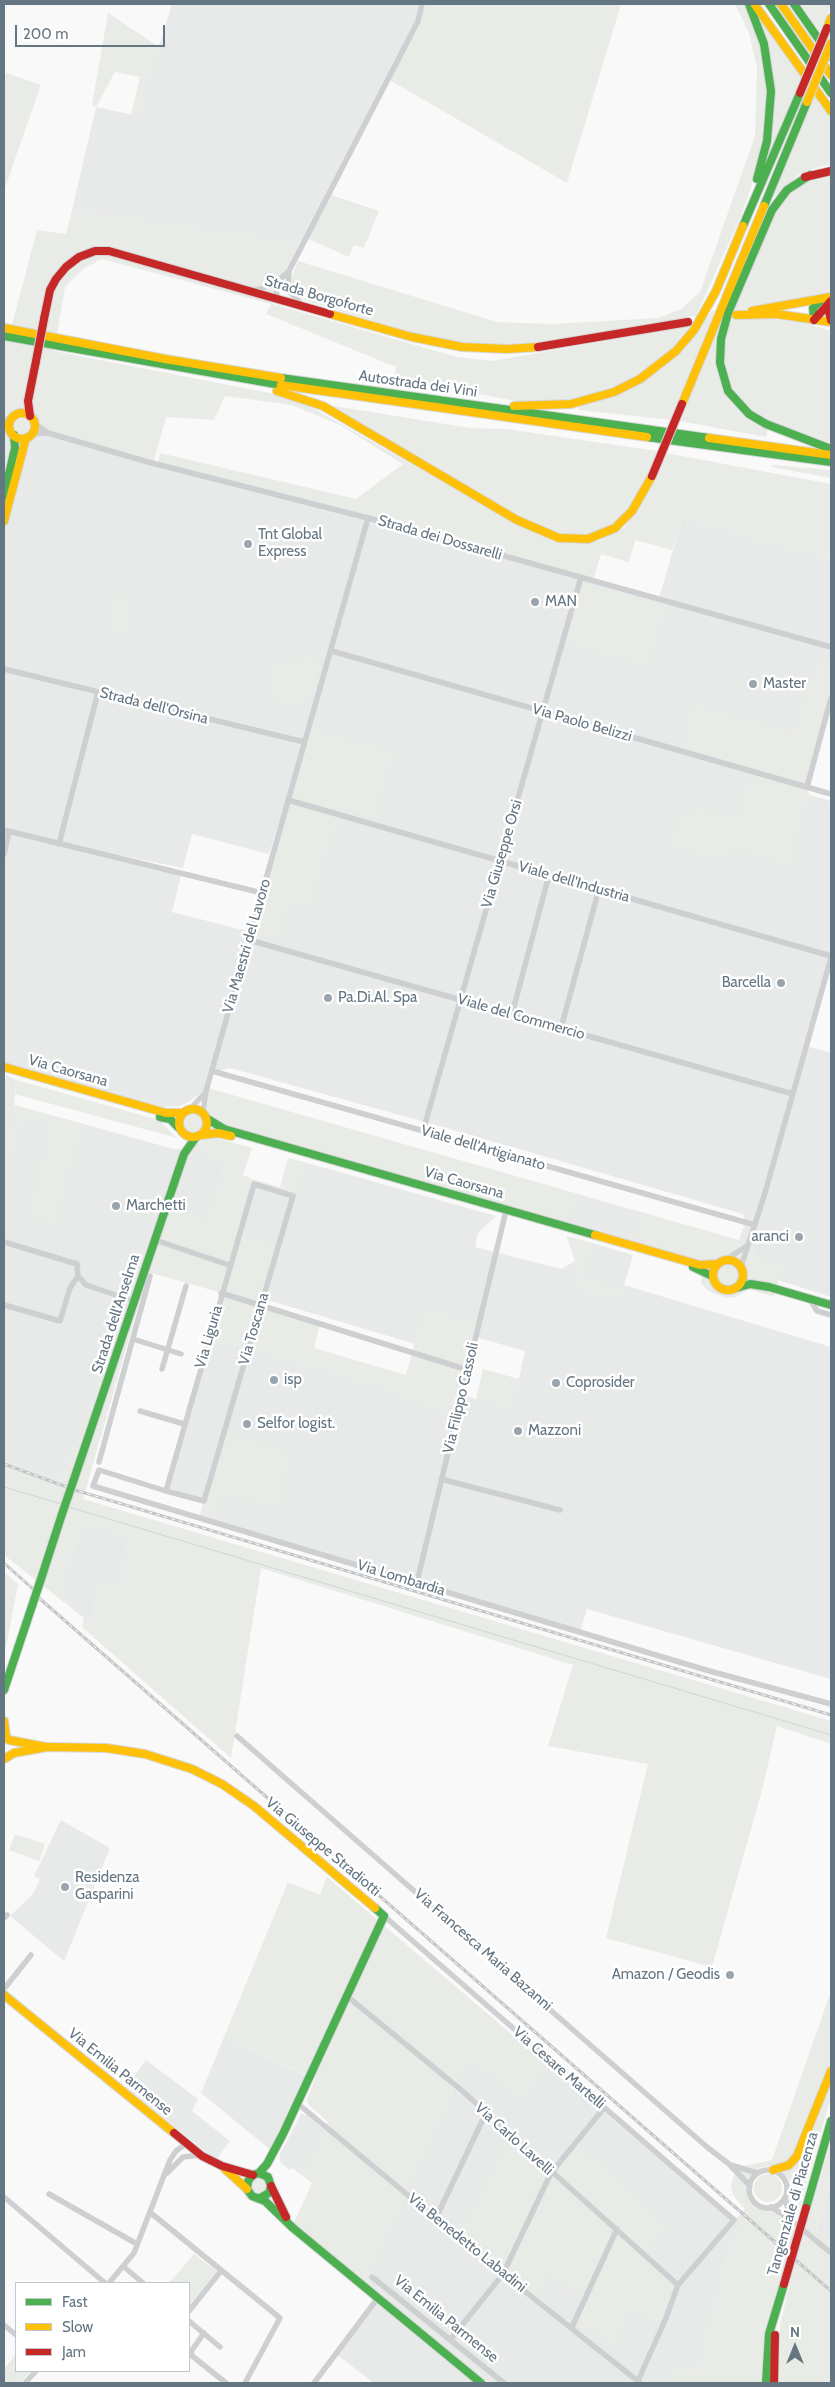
<!DOCTYPE html>
<html>
<head>
<meta charset="utf-8">
<style>
  body { margin:0 }
  #map { position:relative; width:835px; height:2387px; overflow:hidden; background:#f9f9f9; font-family:Cabin,sans-serif }
  canvas { display:block }
  .frame { position:absolute; inset:0; border:5px solid #657683; pointer-events:none }
  .legend { position:absolute; left:15px; top:2282px; width:175px; height:90px; box-sizing:border-box; background:#fff; border:1px solid #c1c8cd; margin:0; padding:6px 9px; list-style:none; font-size:15px; color:#657683 }
  .legend li { display:flex; align-items:center; gap:10px; height:25px }
  .legend b { width:25px; border:1px solid #c1c8cd }
  .north { position:absolute; left:770px; top:2322px; width:50px; height:50px; -webkit-text-stroke:4px #fff; paint-order:stroke; rotate:0deg; font-size:14px; font-weight:700; line-height:20px; text-align:center; color:#657683 }
  .north::after { content:''; display:block; margin:auto; width:18px; height:22px; background:#657683; clip-path:polygon(50% 0,100% 100%,50% 72%,0 100%) }
  .scale { position:absolute; left:15px; top:25px; width:150px; height:22px; box-sizing:border-box; border:2px solid #657683; border-top:0; padding-left:6px; font-size:15px; line-height:18px; white-space:nowrap; color:#657683; -webkit-text-stroke:4px #fff; paint-order:stroke }
</style>
</head>
<body>
<div id="map">
<canvas width="835" height="2387"></canvas>
<div class="frame"></div>
<ul class="legend">
<li><b style="height:6px;background:#4caf50"></b>Fast</li>
<li><b style="height:6px;background:#ffc107"></b>Slow</li>
<li><b style="height:6px;background:#c62828"></b>Jam</li>
</ul>
<div class="north">N</div>
<div class="scale">200 m</div>
</div>
<script>
const c = document.querySelector('canvas').getContext('2d');
c.lineJoin = 'round';
function fill(path, color) { c.fillStyle = color; c.fill(path, 'evenodd'); }
const shape = rows => new Path2D(rows.map(r => 'M' + r).join(''));
function trace(path, color, width, dash) { c.strokeStyle = color; c.lineWidth = width; c.lineCap = dash ? 'butt' : 'round'; c.setLineDash(dash || []); c.stroke(path); }
function write(font, color, halo, rows, align = 'center') {
  c.font = font + ' Cabin,sans-serif'; c.lineWidth = 5; c.setLineDash([]); c.textBaseline = 'middle'; c.strokeStyle = halo; c.fillStyle = color; for (const [text, x, y, turn = 0] of rows) {
    c.save(); c.translate(x, y); c.rotate((+turn || 0) * Math.PI / 180); c.textAlign = isNaN(turn) ? turn : align; if (halo) c.strokeText(text, 0, 0); c.fillText(text, 0, 0); c.restore();
  }
}
fill(shape([
  [172,4,422,4,421,9,304,244,72,210,96,107,138,116],
  [4,149,17,153,4,191],
  [4,426,56,437,659,598,682,519,831,560,831,698,807,787,809,795,831,801,831,959,807,1046,831,1053,831,1297,778,1280,782,1266,757,1259,752,1254,755,1225,745,1223,743,1214,443,1127,230,1068,213,1073,208,1088,187,1103,179,1106,163,1107,4,1064],
  [299,760,251,932,172,912,181,875,54,842,183,868,192,834,269,854],
  [6,1075,16,1080,14,1105,174,1149,188,1149,226,1160,208,1220,169,1207,137,1310,128,1307,60,1480,4,1461,4,1087],
  [304,1162,496,1216,478,1233,475,1247,562,1269,575,1261,581,1291,619,1301,622,1291,582,1279,592,1243,633,1255,624,1285,831,1347,831,1679,587,1609,580,1632,213,1522,221,1492,291,1453,204,1501,167,1490,209,1338,403,1393,401,1399,462,1395,512,1409,525,1351,475,1337,425,1308,415,1344,264,1299,238,1234,255,1180,296,1192],
  [576,1194,640,1212,646,1246,558,1221,571,1211],
  [80,1525,128,1534,120,1585,97,1582,93,1615,82,1627,84,1618,69,1601,60,1583,69,1564],
  [61,1820,110,1848,64,1961,10,1916,33,1894,40,1879,34,1876],
  [224,2037,307,2076,272,2151,201,2093],
  [469,2059,524,2101,543,2061,737,2218,747,2232,732,2242,716,2296,698,2375,678,2366,668,2383,493,2383,366,2279],
  [146,2060,198,2099,192,2111,230,2141,216,2160,126,2087],
  [301,2114,307,2115,325,2130,303,2176,292,2168,290,2170,281,2163,279,2156],
  [831,2180,831,2240,816,2232],
  [378,2298,472,2375,464,2383,374,2383,336,2354]
]), '#e8e9e9');
fill(shape([
  [422,4,621,4,567,183,388,79,418,21],
  [735,4,747,4,765,60,768,117,758,167,741,216,696,316,531,343,481,345,428,337,300,299,294,293,291,279,298,261,497,322,552,324,658,318,681,309,700,292,755,136,757,68,749,33],
  [800,4,831,4,824,24,831,34,831,48],
  [757,10,831,116,831,165,821,166,798,175,772,199,810,105,798,89,763,170,772,135],
  [108,13,159,47,138,117,131,115,140,77,115,72,96,107,92,105],
  [6,73,41,85,17,153,4,149,4,81],
  [831,174,831,295,733,311,781,201,806,180],
  [331,195,379,211,364,248,354,245,349,257,306,238],
  [72,210,304,244,272,304,457,357,492,361,691,326,681,339,654,365,620,385,566,401,516,401,394,378,396,367,266,314,271,304,102,259,84,268,65,287,54,351,295,398,515,523,553,541,572,544,599,541,625,527,657,478,631,508,608,530,574,537,541,528,328,405,470,428,506,429,650,450,831,484,831,560,682,519,672,550,635,540,629,562,601,554,593,580,157,465,160,453,356,499,403,464,340,425,292,405,225,396,214,420,166,417,153,464,56,437,39,435,30,439,19,440,4,426,4,324,12,325,37,230,66,234],
  [713,310,715,311,675,408,684,410,721,321,720,379,768,428,766,437,680,421,579,410,579,406,616,396,660,370,673,359],
  [731,319,772,319,805,323,831,331,831,443,762,419,738,399,723,367,727,327],
  [772,465,831,470,831,478,772,467],
  [583,583,667,606,649,668,566,644],
  [113,593,135,598,130,635,105,628],
  [307,657,322,660,309,701,294,706,279,704,271,696,272,668,278,660],
  [816,659,831,663,831,698,807,787,809,795,790,866,728,848,724,862,668,845,678,814,692,818,695,806,737,818,750,772,680,751,693,703,794,732,801,705,809,701,807,692],
  [309,727,395,752,375,818,341,808,310,907,290,902,279,939,252,932],
  [16,1080,159,1120,177,1138,15,1094],
  [208,1088,739,1240,745,1223,755,1225,752,1254,757,1259,782,1266,774,1297,752,1290,747,1290,736,1297,726,1298,708,1291,701,1283,703,1262,646,1246,634,1231,640,1212,576,1194,571,1211,558,1221,216,1122,210,1118,207,1111],
  [13,1105,84,1124,55,1225,26,1217,50,1126,24,1119,6,1183,4,1183,4,1161],
  '181 1123a12 12 0 1 1 24 0a12 12 0 1 1-24 0Z',
  [213,1137,252,1148,243,1175,255,1180,239,1234,278,1246,261,1306,320,1323,314,1348,406,1375,424,1308,479,1323,455,1416,401,1400,403,1393,209,1338,222,1293,148,1272,169,1207,208,1219,226,1160,188,1149,201,1138],
  [288,1158,304,1162,296,1192,280,1187],
  [566,1236,592,1243,583,1279,622,1291,619,1301,581,1291,575,1261],
  [127,1307,137,1310,83,1499,831,1721,831,1744,777,1726,762,1790,712,1967,606,1938,648,1764,548,1746,573,1665,261,1568,231,1758,82,1627,93,1615,97,1582,120,1585,128,1534,80,1525,69,1564,60,1583,69,1601,84,1618,4,1555,4,1461,60,1480],
  [483,1369,519,1379,512,1410,476,1399],
  [224,1431,291,1453,279,1510,221,1493,213,1522,199,1518],
  [4,1572,18,1584,6,1647,4,1646],
  [15,1834,45,1844,39,1861,9,1850],
  [327,1877,543,2061,524,2101,469,2060,367,2279,493,2383,464,2383,471,2376,293,2225,312,2183,303,2176,328,2122,308,2104,307,2099,315,2079,224,2037,288,1882,320,1895],
  [831,1991,831,2097,797,2217,790,2210,788,2203,791,2189,789,2179,778,2168,767,2166,757,2169,748,2178,746,2189,749,2200,757,2208,771,2211,806,2225,831,2141,831,2180,816,2231,831,2240,831,2383,779,2383,780,2325,791,2279,783,2269,766,2331,762,2383,668,2383,678,2366,698,2375,716,2296,732,2242,747,2232,737,2218,745,2209,733,2195,731,2186,734,2175,740,2167,772,2160],
  [509,2136,552,2173,576,2143,667,2224,643,2252,677,2282,660,2323,631,2310,613,2349,579,2320,590,2295,582,2300,549,2275,535,2299,459,2237],
  '754 2188a14 14 0 1 1 28 0a14 14 0 1 1-28 0Z',
  '251 2185a8 8 0 1 1 16 0a8 8 0 1 1-16 0Z',
  [194,2254,217,2271,189,2306,189,2283,169,2283],
  [16,2354,16,2371,31,2371,20,2383,4,2383,4,2369]
]), '#e8ebe6');
trace(shape([
  [4,1487,61,1504],
  [69,1507,831,1735]
]), '#ced6d9', 1);
const fast = shape([
  [749,4,764,44,771,91,767,141,757,179],
  [769,4,831,93],
  [794,4,831,57],
  [810,175,787,190,772,210,728,313,721,339,720,363,728,391,749,414,766,424,831,449],
  [764,206,807,102],
  [743,226,800,93],
  [814,320,813,308,822,299],
  [4,336,281,385],
  [281,378,709,438],
  [647,437,831,462],
  [4,496,15,448,14,435],
  [160,1117,170,1119,179,1128],
  [206,1118,224,1129,595,1235],
  [693,1267,712,1276],
  [736,1288,750,1284,769,1287,831,1305],
  [73,1482,184,1154,196,1137],
  [40,1582,62,1514],
  [4,1690,32,1606],
  [259,2173,267,2164,283,2134,384,1916,375,1908],
  [260,2198,269,2193,271,2186,268,2177,259,2173,253,2175,248,2181,247,2189,252,2196,265,2201,293,2228,481,2383],
  [806,2208,831,2121],
  [766,2383,769,2334,784,2284]
]);
const slow = shape([
  [781,4,831,75],
  [755,5,831,111],
  [827,28,831,18],
  [752,311,831,297],
  [330,314,412,337,462,347,507,349,538,347],
  [736,315,776,314,831,322],
  [4,328,165,359,281,378],
  [281,385,647,437],
  [277,391,323,406,517,520,559,538,588,539,615,528,632,511,652,476],
  [682,404,764,206],
  [514,406,571,404,614,392,640,379,676,351,694,330,716,291,743,226],
  '9 426a13 13 0 1 1 26 0a13 13 0 1 1-26 0Z',
  [709,438,831,455],
  [4,521,26,438],
  [4,1067,166,1113,183,1113],
  '179 1123a14 14 0 1 1 28 0a14 14 0 1 1-28 0Z',
  [201,1135,218,1133,231,1136],
  [595,1235,700,1265,717,1264],
  '713 1275a15 15 0 1 1 30 0a15 15 0 1 1-30 0Z',
  [4,1721,6,1736],
  [9,1740,46,1747],
  [4,1759,14,1753,47,1747,106,1748,145,1754,192,1769,222,1784,254,1806,375,1908],
  [4,1995,174,2133],
  [225,2169,247,2189],
  [773,2170,789,2165,797,2156,831,2071]
]);
const jam = shape([
  [805,177,831,171],
  [831,306,829,312,831,320],
  [44,319,50,290,56,279,66,267,79,257,95,251,109,251,330,314],
  [814,320,831,301],
  [538,347,688,322],
  [30,416,28,401,36,361],
  [174,2133,202,2156,222,2166,253,2175],
  [271,2186,286,2217],
  [774,2383,775,2335]
]);
trace(fast, '#d5d6d7', 10);
trace(slow, '#d5d6d7', 10);
trace(jam, '#d5d6d7', 10);
trace(shape([
  [289,271,288,290,303,306],
  [276,283,277,299],
  [251,292,276,283,289,271,418,21,422,4],
  [4,420,13,417],
  [34,423,48,433],
  [4,425,10,430],
  [31,434,48,433,148,462,368,518,831,647],
  [332,651,831,794],
  [4,669,304,742],
  [807,787,831,698],
  [288,800,831,956],
  [4,830,262,893],
  [59,844,98,692],
  [4,854,9,832],
  [249,940,793,1094],
  [512,1014,549,875],
  [561,1028,599,889],
  [212,1071,755,1225],
  [190,1109,203,1095],
  [203,1113,206,1091,368,518],
  [423,1131,581,577],
  [155,1240,229,1265],
  [4,1242,77,1264,78,1276],
  [725,1260,747,1246],
  [741,1267,765,1193,831,958],
  [221,1293,468,1370],
  [809,1298,817,1311,831,1315],
  [4,1305,60,1321,70,1288,78,1276,86,1285,134,1301],
  [133,1339,181,1354],
  [162,1369,186,1286],
  [140,1411,184,1424],
  [99,1462,150,1276],
  [441,1479,560,1510],
  [166,1491,254,1184,293,1196,204,1501,166,1491,99,1470,93,1486,706,1670,831,1704],
  [417,1582,505,1215],
  [237,1736,707,2147,729,2164,750,2186],
  [384,1916,734,2220,678,2285,666,2318,637,2383],
  [4,1918,7,1915],
  [4,1989,31,1955],
  [347,1996,459,2088,678,2285],
  [297,2103,503,2274,639,2382],
  [731,2165,757,2173],
  '749 2189a19 19 0 1 1 38 0a19 19 0 1 1-38 0Z',
  [167,2173,183,2157,201,2155],
  [49,2194,137,2244],
  [4,2197,105,2283],
  [785,2198,791,2220],
  [771,2207,791,2220,831,2253],
  [151,2213,280,2318,245,2383],
  [436,2218,486,2113],
  [123,2266,143,2283],
  [372,2277,504,2383],
  [109,2283,134,2253,170,2160,176,2151,187,2143],
  [189,2311,221,2271],
  [189,2321,220,2347],
  [4,2325,16,2335],
  [572,2327,617,2229],
  [204,2333,192,2350,191,2355,226,2383],
  [450,2340,503,2274,551,2173,604,2108],
  [25,2383,36,2371],
  [314,2383,377,2299]
]), '#cecfd0', 5.5);
trace(fast, '#4caf50', 8);
trace(slow, '#ffc107', 8);
trace(jam, '#c62828', 8);
const rail = shape([
  [4,1464,75,1490,831,1715],
  [4,1563,33,1589],
  [39,1598,831,2291]
]);
trace(rail, '#c3c5c6', 3);
trace(rail, '#fff', 1, [4]);
const fastBridge = shape([
  [62,1514,73,1482],
  [32,1606,40,1582]
]);
const slowBridge = shape([
  [807,102,831,43]
]);
const jamBridge = shape([
  [800,93,827,28],
  [36,361,44,319],
  [652,476,682,404],
  [784,2284,806,2208]
]);
trace(fastBridge, '#d5d6d7', 10, []);
trace(slowBridge, '#d5d6d7', 10, []);
trace(jamBridge, '#d5d6d7', 10, []);
trace(fastBridge, '#4caf50', 8);
trace(slowBridge, '#ffc107', 8);
trace(jamBridge, '#c62828', 8);
for (const [x, y, r, color] of [
  [248,544,5,"#99a4ac"],
  [535,602,5,"#99a4ac"],
  [753,684,5,"#99a4ac"],
  [781,983,5,"#99a4ac"],
  [328,998,5,"#99a4ac"],
  [116,1206,5,"#99a4ac"],
  [799,1237,5,"#99a4ac"],
  [274,1380,5,"#99a4ac"],
  [556,1383,5,"#99a4ac"],
  [247,1424,5,"#99a4ac"],
  [518,1431,5,"#99a4ac"],
  [65,1887,5,"#99a4ac"],
  [730,1975,5,"#99a4ac"]
]) { const dot = new Path2D(); dot.arc(x, y, r, 0, 2 * Math.PI); c.fillStyle = color; c.fill(dot); trace(dot, '#fff', 2); }
write('15px', '#657683', '#fff', [
  ["Strada Borgoforte",319,296,16],
  ["Autostrada dei Vini",418,384,8],
  ["Strada dei Dossarelli",440,538,16],
  ["Strada dell'Orsina",154,706,14],
  ["Via Paolo Belizzi",582,723,16],
  ["Via Giuseppe Orsi",502,854,-74],
  ["Viale dell'Industria",574,882,16],
  ["Via Maestri del Lavoro",247,946,-74],
  ["Viale del Commercio",521,1017,16],
  ["Via Caorsana",68,1071,16],
  ["Viale dell'Artigianato",483,1148,16],
  ["Via Caorsana",464,1183,16],
  ["Strada dell'Anselma",116,1314,-72],
  ["Via Toscana",254,1329,-74],
  ["Via Liguria",209,1337,-74],
  ["Via Filippo Cassoli",461,1398,-77],
  ["Via Lombardia",401,1578,17],
  ["Via Giuseppe Stradiotti",323,1847,40],
  ["Via Francesca Maria Bazanni",483,1950,41],
  ["Via Cesare Martelli",559,2068,41],
  ["Via Emilia Parmense",120,2072,39],
  ["Via Carlo Lavelli",514,2139,42],
  ["Tangenziale di Piacenza",793,2204,-74],
  ["Via Benedetto Labadini",467,2243,39],
  ["Via Emilia Parmense",446,2319,39]
]);
write('15px', '#657683', '#fff', [
  ["Tnt Global",258,535],
  ["Express",258,552],
  ["MAN",545,602],
  ["Master",763,684],
  ["Barcella",771,983,"right"],
  ["Pa.Di.Al. Spa",338,998],
  ["Marchetti",126,1206],
  ["aranci",789,1237,"right"],
  ["isp",284,1380],
  ["Coprosider",566,1383],
  ["Selfor logist.",257,1424],
  ["Mazzoni",528,1431],
  ["Residenza",75,1878],
  ["Gasparini",75,1895],
  ["Amazon / Geodis",720,1975,"right"]
], 'left');
</script>
</body>
</html>
